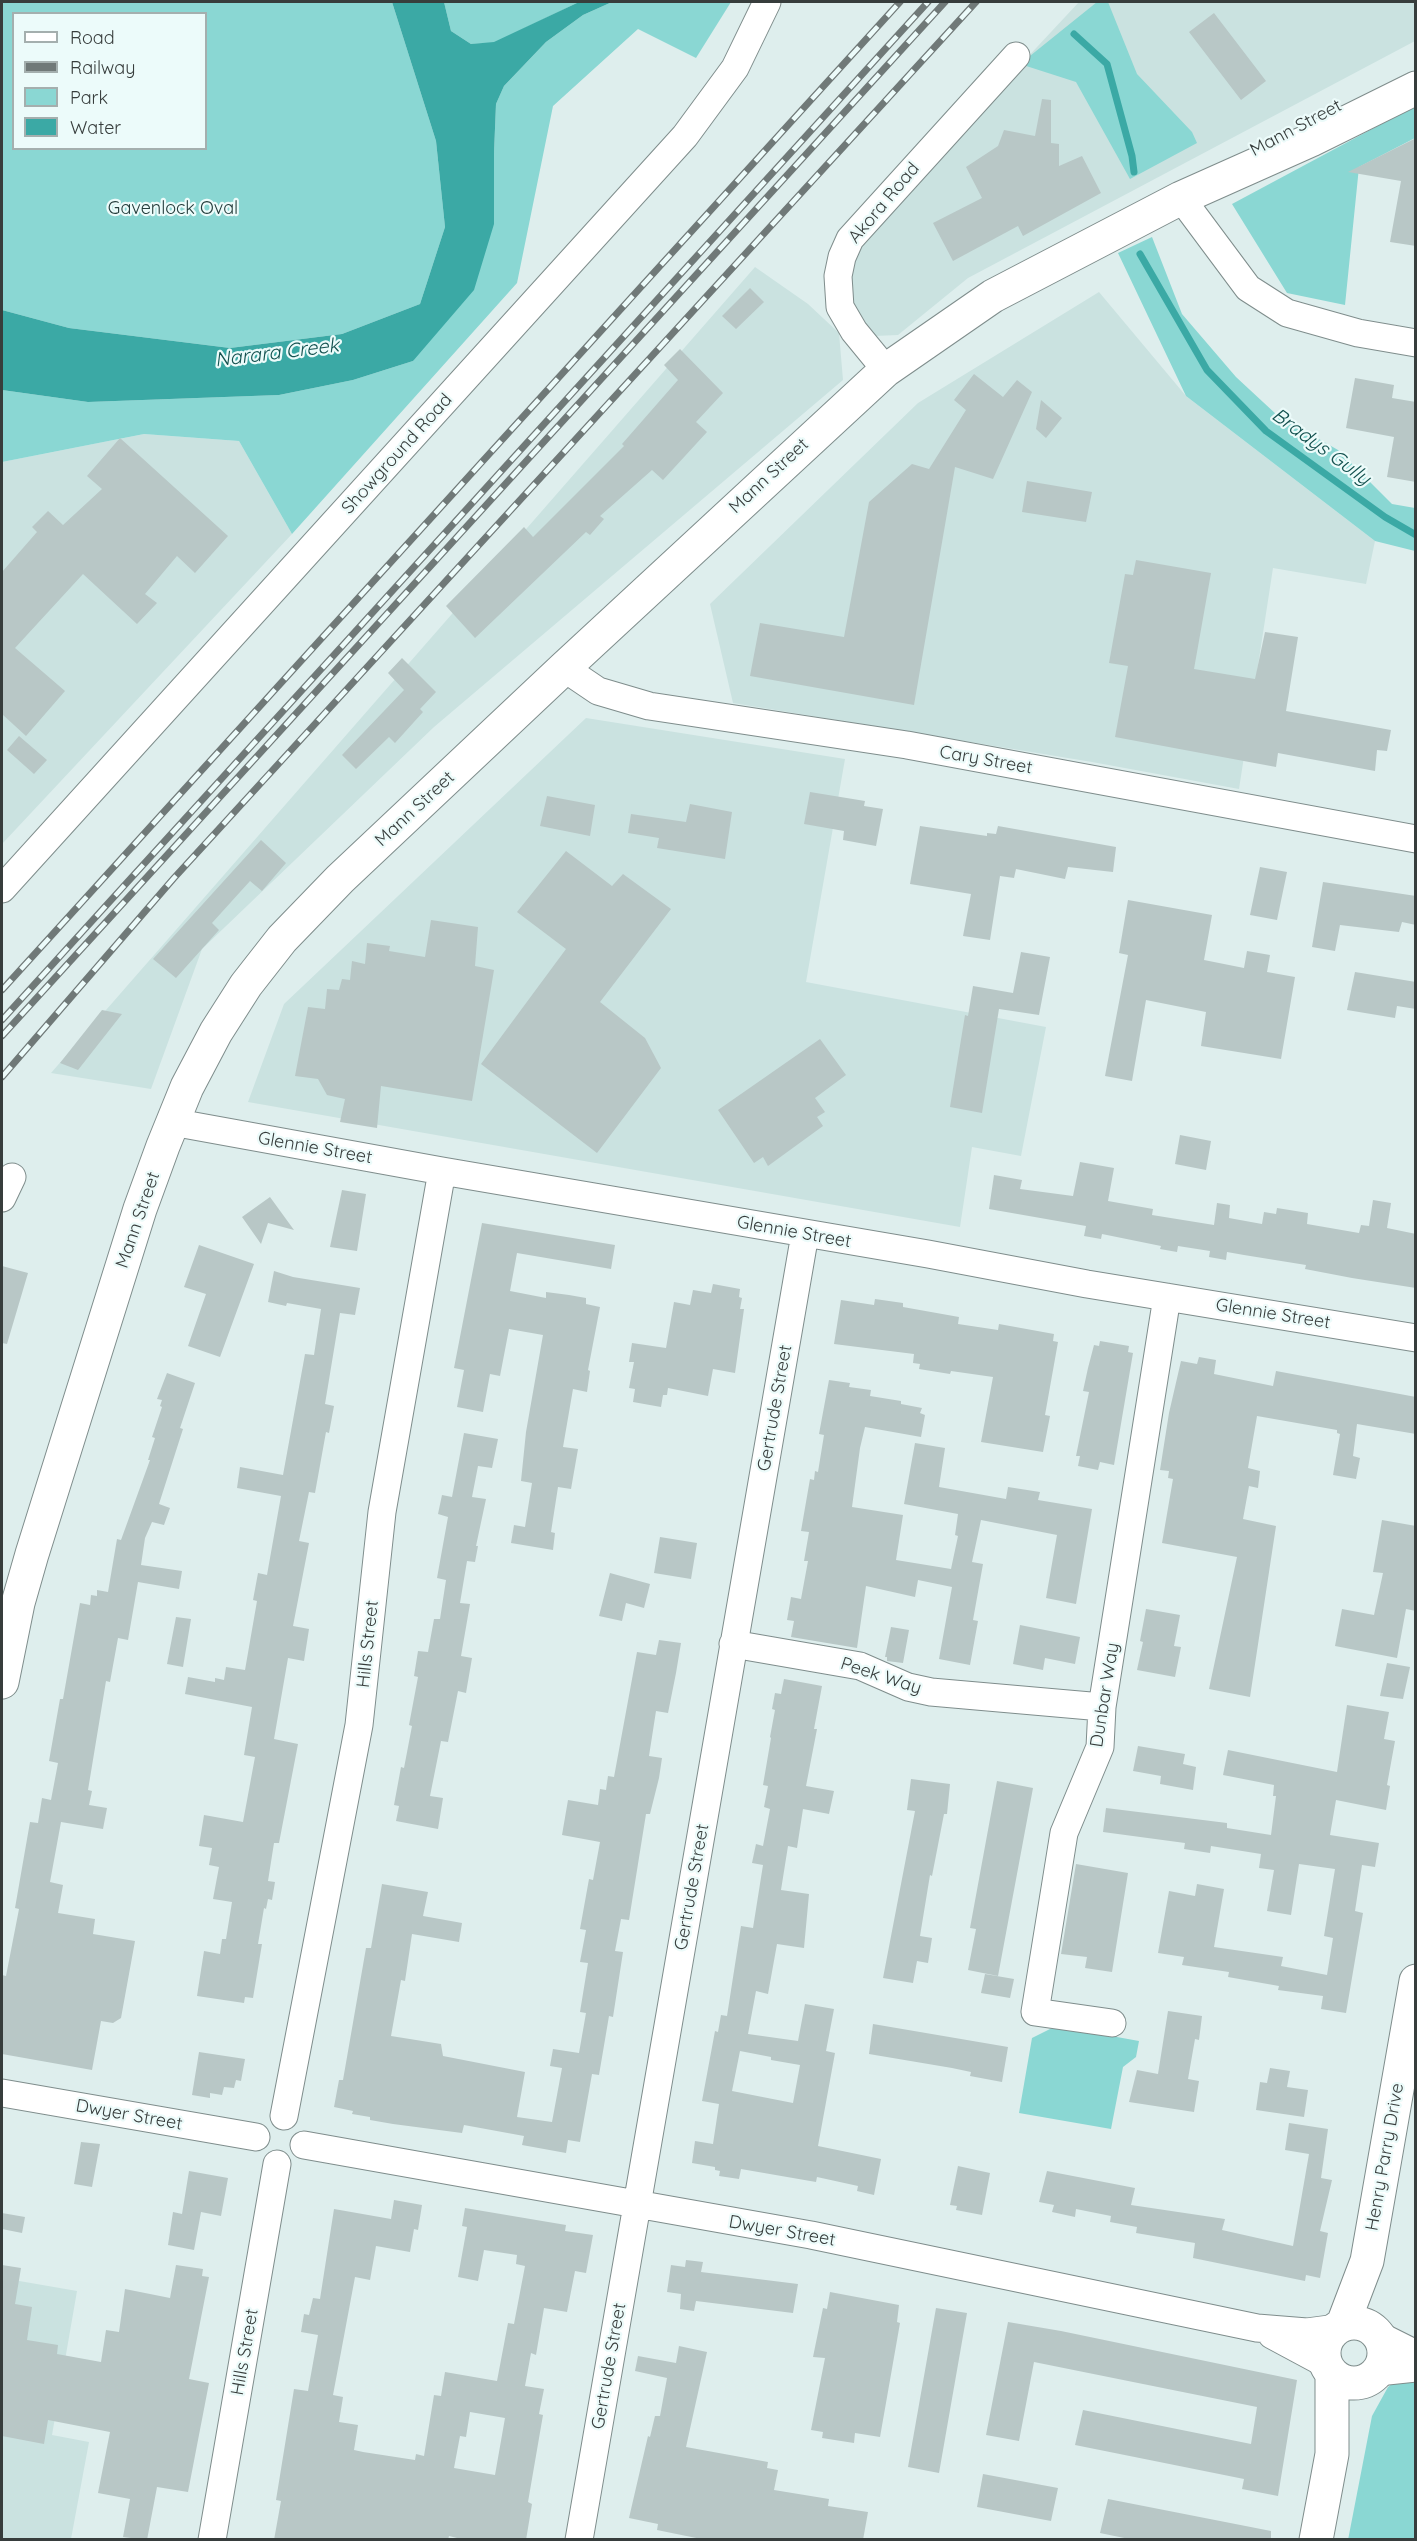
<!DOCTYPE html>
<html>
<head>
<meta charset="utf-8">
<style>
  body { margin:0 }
  #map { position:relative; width:1417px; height:2541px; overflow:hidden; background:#deeeed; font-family:Quicksand,sans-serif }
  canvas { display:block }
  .frame { position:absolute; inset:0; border:3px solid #373d3c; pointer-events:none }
  .legend { position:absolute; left:12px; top:12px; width:195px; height:138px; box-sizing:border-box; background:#ecfbfa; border:2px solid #a4afae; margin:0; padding:8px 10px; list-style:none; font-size:18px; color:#373d3c }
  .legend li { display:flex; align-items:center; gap:12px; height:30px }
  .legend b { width:30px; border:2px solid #a4afae }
</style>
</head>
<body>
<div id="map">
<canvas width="1417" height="2541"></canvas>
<div class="frame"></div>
<ul class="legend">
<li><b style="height:8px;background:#fff"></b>Road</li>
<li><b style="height:8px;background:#707978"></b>Railway</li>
<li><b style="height:16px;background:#8ad7d3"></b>Park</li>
<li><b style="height:16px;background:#3ba9a5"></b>Water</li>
</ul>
</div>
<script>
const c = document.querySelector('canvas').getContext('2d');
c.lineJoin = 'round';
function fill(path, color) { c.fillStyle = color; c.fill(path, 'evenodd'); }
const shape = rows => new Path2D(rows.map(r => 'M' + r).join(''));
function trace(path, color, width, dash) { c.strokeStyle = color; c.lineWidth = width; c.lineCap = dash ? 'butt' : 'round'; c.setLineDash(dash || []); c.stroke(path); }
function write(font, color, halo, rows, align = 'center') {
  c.font = font + ' Quicksand,sans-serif'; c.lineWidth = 4.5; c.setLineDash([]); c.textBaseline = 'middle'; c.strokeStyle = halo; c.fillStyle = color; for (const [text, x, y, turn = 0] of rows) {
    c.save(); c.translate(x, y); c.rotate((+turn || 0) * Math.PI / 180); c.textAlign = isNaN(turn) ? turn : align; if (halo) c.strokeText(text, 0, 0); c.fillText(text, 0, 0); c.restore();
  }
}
fill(shape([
  [1079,2,1415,2,1415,41,968,278,898,335,874,336,855,313,849,277,855,242],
  [755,267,808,304,839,333,843,380,434,727,202,949,151,1089,51,1073],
  [1099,292,1186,396,1375,541,1366,584,1273,568,1239,789,1092,762,733,703,710,604,918,403],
  [144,434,239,441,292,534,2,844,2,462],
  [586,718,845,759,806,982,1046,1027,1021,1156,972,1147,960,1227,248,1102,284,1004],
  [2,2278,77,2291,52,2435,89,2442,71,2539,2,2539]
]), '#cae2e0');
fill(shape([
  [2,2,392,2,436,141,445,227,420,304,342,334,230,348,69,328,2,310],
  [14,14,206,14,206,148,14,148],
  [444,2,579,2,494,43,471,44,451,31],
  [612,2,731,2,696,58,638,29,553,106,517,283,292,534,239,441,144,434,2,462,2,390,88,402,279,395,353,380,413,361,494,153,496,104,504,86,546,42,583,15],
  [1097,2,1108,2,1137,74,1192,132,1197,143,1130,179,1076,82,1020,64],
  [1415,106,1415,138,1359,167,1345,305,1287,293,1232,204],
  [1152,237,1182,314,1236,377,1277,415,1338,450,1392,504,1415,508,1415,551,1375,541,1186,396,1118,253],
  [1056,2026,1139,2041,1136,2057,1123,2067,1111,2129,1019,2113,1032,2038],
  [1397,2380,1415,2381,1415,2539,1348,2540,1372,2416,1388,2387]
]), '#8ad7d3');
fill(shape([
  [392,2,444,2,451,31,471,44,494,42,579,2,612,2,583,15,546,42,504,86,496,104,494,153,494,224,474,290,413,361,353,380,279,395,88,402,2,390,2,310,69,328,230,348,342,334,420,304,445,227,436,141]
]), '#3ba9a5');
trace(shape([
  [1074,34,1107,64,1132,156,1134,172],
  [1140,254,1207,370,1266,431,1385,517,1416,535]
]), '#3ba9a5', 7);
fill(shape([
  [1214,13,1266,81,1241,100,1189,32],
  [1042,99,1051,100,1051,143,1059,144,1059,166,1082,156,1101,193,1023,236,1018,226,953,261,933,223,982,198,966,167,998,146,1004,130,1035,136],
  [1416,138,1416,246,1390,242,1401,181,1348,172],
  [750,288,764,302,736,329,722,316],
  [680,349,723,393,696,422,707,432,663,480,652,470,600,516,604,519,590,535,586,532,475,638,446,606,524,527,533,537,624,446,622,444,678,380,664,365],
  [974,374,1003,397,1017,380,1032,392,993,479,955,467,914,705,750,676,760,623,844,637,869,502,912,464,929,469,966,410,954,400],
  [1355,378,1394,385,1392,398,1416,402,1416,482,1387,477,1394,437,1346,428],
  [1041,400,1062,418,1046,438,1036,429],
  [120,438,228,536,195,573,177,556,145,594,157,603,137,624,83,574,15,648,65,691,26,736,2,714,2,572,37,532,32,527,48,511,63,525,102,489,87,476],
  [1027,481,1092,492,1086,522,1022,512],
  [1136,560,1211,573,1194,669,1255,679,1265,632,1298,637,1286,711,1391,730,1387,751,1377,750,1375,771,1278,753,1276,767,1115,737,1128,666,1109,663,1125,574,1133,575],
  [402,658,436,692,420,709,423,712,395,743,389,737,356,769,342,755,404,690,388,673],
  [19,736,47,760,34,774,7,750],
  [810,792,865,801,864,806,883,809,876,846,843,840,844,831,804,824],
  [547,796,595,805,590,836,540,826],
  [690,804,732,812,725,859,657,848,659,838,628,833,631,814,686,822],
  [920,826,987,836,987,833,996,834,998,826,1116,847,1113,872,1068,867,1065,879,1016,869,1014,878,1000,876,990,940,963,936,971,894,910,884],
  [261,840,286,863,262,891,250,881,212,923,219,930,176,978,153,959],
  [566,851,612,886,623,874,671,909,600,1002,645,1038,661,1068,597,1153,481,1064,566,949,517,912],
  [1260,867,1287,872,1277,920,1250,915],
  [1323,882,1416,896,1416,925,1402,922,1399,932,1340,925,1335,951,1312,947],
  [1128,900,1212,915,1204,960,1244,968,1247,951,1270,955,1267,972,1295,977,1281,1059,1201,1046,1206,1012,1146,1000,1132,1081,1105,1076,1128,955,1119,953],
  [431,920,478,927,475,966,494,970,472,1101,381,1086,377,1128,340,1122,345,1099,327,1095,318,1079,295,1076,308,1007,325,1009,327,989,339,990,342,979,350,980,352,961,365,964,367,943,390,946,389,951,425,957],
  [1021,952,1050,957,1039,1015,999,1009,982,1113,950,1107,965,1015,968,1016,973,986,1013,993],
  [1355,972,1416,982,1416,1009,1397,1006,1395,1018,1347,1010],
  [102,1010,122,1014,78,1070,60,1063],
  [820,1039,846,1075,815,1098,825,1112,817,1117,823,1126,768,1166,763,1157,754,1163,718,1110],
  [1180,1135,1211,1141,1206,1170,1175,1164],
  [1080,1162,1114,1168,1108,1201,1153,1209,1152,1215,1214,1225,1217,1203,1230,1205,1229,1218,1262,1224,1264,1212,1276,1214,1277,1208,1308,1213,1307,1224,1359,1233,1361,1225,1369,1226,1373,1200,1391,1203,1387,1228,1416,1234,1416,1288,1352,1278,1305,1269,1306,1265,1244,1255,1227,1252,1226,1260,1209,1257,1210,1251,1178,1246,1177,1252,1160,1249,1161,1246,1102,1234,1101,1239,1084,1236,1086,1226,989,1209,994,1175,1022,1180,1020,1189,1073,1196],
  [342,1190,366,1194,357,1251,330,1247],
  [270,1197,294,1230,268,1223,261,1244,242,1217],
  [482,1223,615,1245,611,1269,517,1253,510,1291,546,1298,546,1292,569,1295,586,1298,586,1304,600,1307,588,1370,590,1371,587,1392,573,1389,563,1447,578,1449,571,1489,558,1487,551,1532,555,1533,553,1550,511,1543,514,1525,525,1527,532,1483,521,1481,526,1432,543,1335,509,1329,500,1376,490,1374,483,1412,457,1407,464,1370,454,1368],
  [199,1245,254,1264,220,1357,188,1346,206,1294,184,1287],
  [2,1266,28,1273,7,1344,2,1343],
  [274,1271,293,1277,360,1288,355,1315,340,1313,325,1404,334,1406,329,1433,326,1432,315,1493,309,1492,299,1541,309,1543,293,1626,309,1629,304,1661,288,1658,274,1739,298,1744,279,1843,274,1843,268,1881,275,1882,272,1900,268,1899,266,1909,264,1908,258,1944,262,1944,253,1998,245,1997,244,2003,197,1996,204,1951,220,1954,222,1939,226,1939,232,1902,213,1899,219,1867,209,1865,212,1848,199,1846,204,1815,243,1822,255,1757,244,1755,252,1707,185,1694,188,1677,215,1682,215,1678,224,1680,226,1667,245,1670,257,1601,253,1600,258,1573,267,1575,281,1496,237,1488,240,1467,283,1475,305,1354,314,1355,321,1309,287,1303,286,1306,268,1302],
  [713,1284,740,1289,739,1297,742,1298,740,1309,744,1309,735,1373,713,1369,708,1396,668,1388,667,1395,663,1395,661,1407,633,1402,635,1389,629,1388,634,1362,629,1362,632,1343,666,1348,674,1302,690,1305,693,1290,711,1293],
  [875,1299,903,1303,903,1307,959,1317,958,1324,998,1330,999,1324,1054,1334,1053,1341,1058,1342,1045,1415,1050,1416,1043,1452,981,1442,993,1377,951,1371,950,1374,919,1369,920,1364,913,1363,914,1354,834,1344,841,1300,874,1305],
  [1100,1341,1129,1346,1128,1352,1133,1353,1114,1465,1100,1462,1098,1470,1078,1466,1080,1456,1076,1456,1089,1392,1083,1391,1088,1368,1094,1345,1099,1346],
  [1199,1357,1216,1360,1214,1374,1273,1386,1276,1371,1416,1397,1416,1434,1357,1424,1353,1456,1360,1458,1356,1479,1333,1475,1340,1434,1337,1433,1337,1430,1257,1416,1248,1468,1260,1471,1258,1488,1249,1486,1243,1519,1276,1526,1250,1697,1209,1689,1237,1557,1162,1543,1173,1479,1168,1478,1169,1471,1160,1470,1169,1413,1181,1361,1197,1364],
  [167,1373,195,1383,180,1428,183,1429,159,1504,170,1508,164,1525,152,1522,145,1538,141,1565,182,1571,179,1589,138,1582,128,1640,118,1638,110,1682,106,1681,88,1790,92,1791,89,1805,107,1808,103,1829,61,1822,50,1882,63,1885,58,1913,95,1919,93,1934,135,1941,121,2018,113,2023,101,2021,92,2070,2,2054,2,1975,6,1976,19,1909,15,1908,30,1822,38,1823,42,1798,51,1800,58,1763,49,1761,60,1699,63,1699,80,1603,90,1605,91,1595,97,1596,97,1590,108,1592,117,1539,121,1540,150,1460,148,1460,155,1438,152,1437,162,1407,160,1406,162,1400,157,1399],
  [829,1380,850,1383,849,1387,871,1390,870,1396,901,1401,901,1404,922,1408,920,1413,925,1415,921,1437,865,1427,860,1448,852,1507,903,1515,896,1560,951,1569,958,1536,955,1535,958,1514,904,1504,915,1443,945,1448,939,1487,1006,1499,1008,1487,1040,1492,1038,1500,1092,1509,1076,1604,1046,1598,1057,1535,981,1520,972,1562,983,1564,973,1620,978,1621,970,1665,939,1659,952,1587,918,1580,915,1597,866,1586,857,1648,791,1637,794,1621,787,1620,791,1597,801,1599,808,1561,804,1561,809,1532,801,1531,810,1479,814,1480,815,1471,818,1472,824,1435,819,1434],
  [464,1433,498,1439,492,1468,478,1466,472,1497,486,1499,476,1546,478,1546,475,1562,467,1561,460,1603,470,1604,461,1656,472,1658,466,1693,458,1691,448,1742,441,1741,430,1796,443,1798,438,1829,396,1821,399,1806,394,1805,401,1767,404,1768,412,1726,409,1725,418,1677,414,1676,418,1651,428,1652,434,1619,440,1619,446,1580,437,1578,448,1517,438,1514,442,1495,452,1497],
  [1382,1520,1416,1526,1416,1611,1406,1609,1397,1658,1335,1646,1342,1609,1374,1615,1383,1573,1373,1572],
  [660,1537,697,1543,691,1579,654,1573],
  [610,1573,650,1584,644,1608,626,1603,622,1621,599,1616],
  [1146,1609,1180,1615,1174,1646,1181,1647,1175,1677,1137,1670,1143,1642,1140,1641],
  [176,1617,191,1619,183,1667,167,1664],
  [1020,1625,1080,1637,1075,1664,1045,1658,1043,1670,1013,1664],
  [891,1627,909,1630,903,1663,887,1661,887,1657,885,1657],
  [659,1640,681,1643,676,1673,668,1713,656,1711,649,1756,662,1758,659,1778,650,1814,646,1814,629,1920,621,1919,615,1951,623,1952,613,2017,609,2016,599,2075,592,2074,580,2142,568,2140,566,2153,522,2145,524,2136,464,2125,462,2133,393,2124,370,2120,370,2117,352,2114,353,2111,334,2107,339,2080,343,2080,366,1948,371,1948,382,1884,428,1892,423,1916,462,1923,459,1942,412,1934,405,1981,401,1980,391,2036,441,2044,443,2056,525,2072,517,2117,552,2122,562,2068,550,2066,553,2049,579,2053,586,2013,580,2012,588,1963,580,1962,586,1930,580,1929,589,1879,593,1880,600,1842,562,1835,568,1800,598,1805,600,1789,606,1790,608,1776,614,1777,637,1652,656,1655],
  [1387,1663,1410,1667,1403,1699,1380,1696],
  [784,1679,822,1686,814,1729,817,1729,806,1786,834,1791,829,1814,803,1809,797,1848,788,1846,781,1890,809,1894,804,1948,777,1944,768,1994,756,1991,748,2034,798,2041,805,2004,834,2009,826,2051,835,2053,818,2146,881,2159,874,2195,857,2191,858,2186,817,2177,816,2182,741,2169,739,2179,719,2176,720,2171,715,2170,715,2167,692,2163,695,2141,713,2144,719,2104,702,2101,715,2031,718,2032,721,2015,727,2016,741,1926,753,1928,763,1865,752,1863,756,1844,763,1846,770,1809,764,1807,768,1786,763,1785,771,1738,770,1737,775,1710,772,1709,775,1693,781,1694],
  [740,2051,771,2057,771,2060,800,2065,793,2103,732,2091],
  [1347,1705,1389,1712,1384,1739,1395,1741,1387,1785,1390,1786,1386,1810,1336,1800,1330,1835,1379,1843,1375,1867,1362,1865,1355,1911,1363,1913,1346,2013,1321,2009,1323,1996,1278,1990,1279,1986,1228,1977,1229,1972,1182,1965,1184,1957,1158,1953,1169,1891,1195,1896,1197,1884,1224,1889,1214,1947,1283,1957,1281,1966,1327,1975,1333,1938,1324,1936,1335,1869,1299,1864,1291,1915,1267,1911,1274,1870,1259,1868,1261,1854,1211,1846,1210,1853,1184,1849,1185,1843,1103,1832,1106,1808,1227,1823,1227,1828,1271,1835,1276,1796,1273,1796,1274,1785,1223,1775,1228,1750,1337,1772],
  [1138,1746,1185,1754,1183,1764,1196,1767,1193,1790,1160,1784,1161,1776,1133,1771],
  [911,1779,950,1784,947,1814,944,1814,932,1876,930,1875,920,1936,932,1938,928,1963,917,1961,913,1983,883,1978,915,1811,907,1810],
  [997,1781,1033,1788,998,1976,968,1970,976,1929,970,1928],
  [1076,1864,1128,1873,1112,1972,1085,1968,1087,1957,1061,1954],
  [985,1974,1014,1979,1010,1998,981,1993],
  [1168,2011,1202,2016,1199,2040,1195,2039,1188,2079,1199,2081,1194,2112,1129,2102,1137,2070,1158,2074],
  [873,2024,1008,2047,1002,2082,970,2076,971,2072,952,2068,869,2054],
  [199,2052,245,2059,241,2081,236,2080,234,2088,224,2087,222,2095,210,2093,210,2098,192,2095],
  [1270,2068,1290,2071,1287,2087,1308,2090,1304,2117,1256,2110,1260,2082,1267,2083],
  [1289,2123,1328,2129,1321,2178,1332,2180,1320,2231,1328,2233,1320,2278,1306,2275,1305,2281,1193,2258,1195,2243,1136,2233,1137,2227,1110,2222,1111,2216,1076,2209,1075,2217,1052,2212,1054,2205,1039,2202,1047,2171,1135,2188,1131,2205,1225,2219,1222,2230,1293,2246,1309,2154,1285,2150],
  [81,2142,100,2144,92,2187,74,2184],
  [958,2166,990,2173,982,2215,956,2210,957,2206,950,2205],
  [189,2171,228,2178,221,2216,201,2212,194,2250,168,2245,173,2212,182,2214],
  [394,2200,422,2205,418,2230,414,2229,410,2252,376,2246,370,2280,355,2277,333,2395,343,2397,339,2422,358,2425,354,2450,363,2452,415,2460,416,2454,424,2456,434,2395,441,2396,445,2372,497,2381,508,2323,514,2324,525,2266,516,2264,517,2255,484,2250,478,2281,458,2277,467,2227,462,2226,465,2208,566,2225,565,2231,593,2235,586,2273,575,2271,567,2312,544,2308,536,2355,531,2353,525,2386,544,2389,539,2414,543,2415,528,2502,532,2504,526,2540,465,2540,449,2536,448,2540,274,2540,281,2501,276,2500,294,2389,308,2391,318,2335,301,2332,304,2314,309,2315,313,2298,320,2299,334,2209,391,2219],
  [470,2412,505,2418,495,2475,454,2468,460,2436,466,2437],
  [2,2213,25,2217,22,2233,2,2229],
  [686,2260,703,2262,701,2272,798,2284,793,2313,696,2301,694,2311,680,2309,681,2294,667,2292,671,2265,685,2267],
  [2,2265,21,2268,15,2304,32,2307,27,2340,58,2345,57,2354,101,2362,106,2330,119,2332,125,2289,170,2298,176,2265,203,2269,202,2276,209,2277,189,2379,209,2383,188,2492,157,2487,147,2540,123,2537,130,2499,98,2493,110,2432,48,2420,44,2444,2,2436],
  [830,2292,899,2305,897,2322,900,2323,880,2437,855,2433,854,2443,822,2438,823,2432,811,2430,825,2358,813,2357,823,2308,827,2309],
  [936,2308,967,2313,939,2473,908,2467],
  [1008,2322,1061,2331,1297,2380,1278,2496,1242,2489,1244,2479,1075,2445,1083,2410,1251,2444,1257,2407,1034,2362,1019,2441,986,2435],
  [679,2346,707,2352,686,2447,768,2462,767,2468,778,2470,774,2490,829,2499,828,2506,868,2512,863,2540,706,2540,657,2530,658,2524,629,2518,648,2436,650,2437,655,2416,660,2416,667,2378,635,2371,638,2356,676,2363],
  [983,2474,1058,2488,1051,2521,977,2507],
  [1108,2499,1271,2531,1271,2540,1134,2540,1100,2533]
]), '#b8c7c6');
const minor = shape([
  [1181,198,1248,288,1287,313,1358,333,1416,343],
  [886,370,854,331,840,307,838,276,842,257,850,239,1016,56],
  [564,668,598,691,649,706,907,745,1416,839],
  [2,889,685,136,735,68,767,2],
  [172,1122,442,1171,928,1254,1087,1284,1416,1338],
  [2,1198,12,1177],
  [733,1644,860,1666,908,1687,931,1692,1102,1707],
  [1112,2023,1035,2012,1064,1833,1100,1747,1102,1707,1167,1297],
  [2,2093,256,2137],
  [284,2116,359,1725,382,1512,442,1171],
  [304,2145,811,2235,1257,2328,1307,2332,1337,2328],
  [1272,2335,1326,2364],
  [1380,2336,1416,2354],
  [1378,2372,1416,2368],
  [212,2540,277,2164],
  [579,2540,805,1234]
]);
const major = shape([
  [2,1682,18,1603,32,1554,140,1209,163,1146,187,1087,216,1032,246,985,282,939,340,879,564,668,886,370,993,296,1181,198,1311,140,1416,88],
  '1324 2353a30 30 0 1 1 60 0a30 30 0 1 1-60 0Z',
  [1343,2324,1367,2261,1416,1981],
  [1316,2540,1332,2454,1332,2374]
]);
trace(minor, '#7f8d8c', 29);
trace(major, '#7f8d8c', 35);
trace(minor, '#fff', 27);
trace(major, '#fff', 33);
const rail = shape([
  [2,990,900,2],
  [2,1020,928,2],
  [2,1036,945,2],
  [2,1077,174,878,976,2]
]);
trace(rail, '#707978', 7);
trace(rail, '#ecfbfa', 4.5, [14]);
write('18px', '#373d3c', '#ecfbfa', [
  ["Mann Street",1296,128,-28],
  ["Akora Road",884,203,-50],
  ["Showground Road",397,454,-48],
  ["Mann Street",769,476,-43],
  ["Cary Street",986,760,10],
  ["Mann Street",415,809,-43],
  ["Glennie Street",315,1148,10],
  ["Mann Street",138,1220,-71],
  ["Glennie Street",794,1232,10],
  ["Glennie Street",1273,1314,9],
  ["Gertrude Street",775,1408,-80],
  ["Hills Street",368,1644,-84],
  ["Peek Way",881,1676,18],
  ["Dunbar Way",1105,1695,-81],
  ["Gertrude Street",692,1887,-80],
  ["Dwyer Street",129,2115,10],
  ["Henry Parry Drive",1385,2157,-80],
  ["Dwyer Street",782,2231,10],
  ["Hills Street",245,2352,-80],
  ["Gertrude Street",609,2366,-80]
]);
write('18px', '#233b3a', '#ecfbfa', [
  ["Gavenlock Oval",173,209]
]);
write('italic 20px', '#13514f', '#ecfbfa', [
  ["Narara Creek",277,353,-7],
  ["Bradys Gully",1321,447,36]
]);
</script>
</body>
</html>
